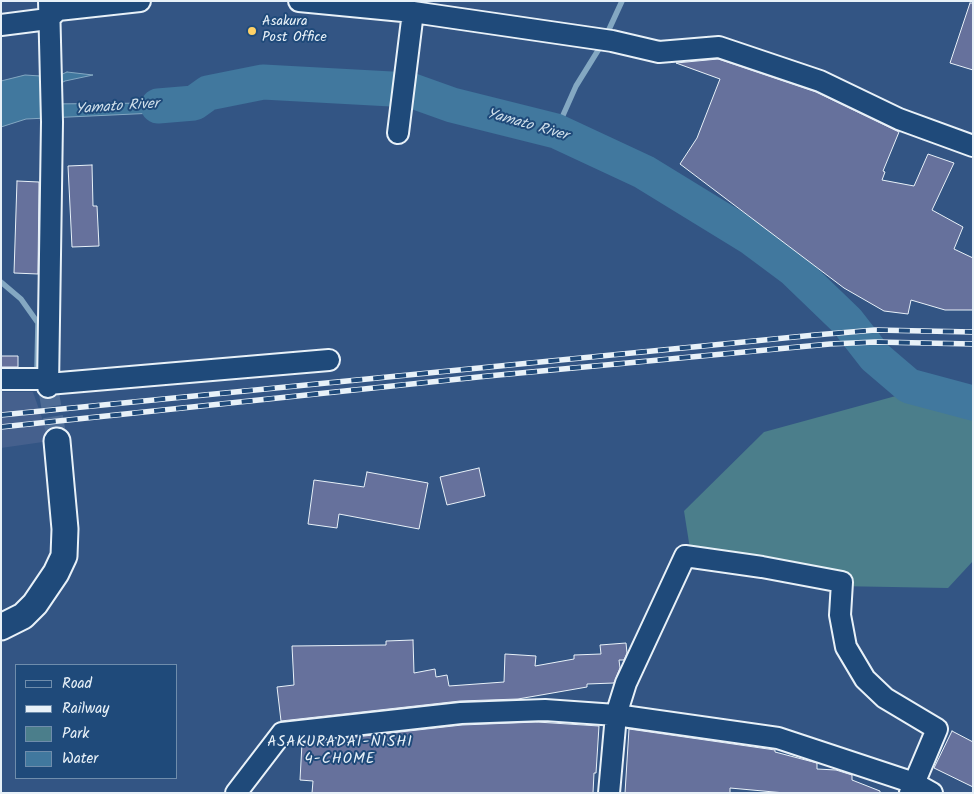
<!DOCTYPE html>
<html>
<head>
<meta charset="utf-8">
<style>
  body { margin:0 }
  #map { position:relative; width:974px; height:794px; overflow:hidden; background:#335584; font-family:Kalam,sans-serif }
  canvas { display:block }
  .frame { position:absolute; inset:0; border:2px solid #e8f1f8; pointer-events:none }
  .legend { position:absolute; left:15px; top:664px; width:162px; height:115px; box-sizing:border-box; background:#1f4a7a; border:1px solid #6f8dac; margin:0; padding:6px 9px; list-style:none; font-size:15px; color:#e8f1f8 }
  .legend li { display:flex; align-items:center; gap:10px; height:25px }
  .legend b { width:25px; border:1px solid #6f8dac }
</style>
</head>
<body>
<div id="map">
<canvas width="974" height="794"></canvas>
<div class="frame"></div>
<ul class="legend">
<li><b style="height:6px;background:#1f4a7a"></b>Road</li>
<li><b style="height:6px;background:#e8f1f8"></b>Railway</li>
<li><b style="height:14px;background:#4b7e8b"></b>Park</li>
<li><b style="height:14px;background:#41789e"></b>Water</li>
</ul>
</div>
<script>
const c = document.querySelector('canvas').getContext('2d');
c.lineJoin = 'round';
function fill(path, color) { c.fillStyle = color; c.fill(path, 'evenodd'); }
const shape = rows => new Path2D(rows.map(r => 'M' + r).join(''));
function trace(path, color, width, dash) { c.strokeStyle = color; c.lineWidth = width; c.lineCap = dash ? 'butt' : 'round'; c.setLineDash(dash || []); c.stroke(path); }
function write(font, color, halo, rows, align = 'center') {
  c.font = font + ' Kalam,sans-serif'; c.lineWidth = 4; c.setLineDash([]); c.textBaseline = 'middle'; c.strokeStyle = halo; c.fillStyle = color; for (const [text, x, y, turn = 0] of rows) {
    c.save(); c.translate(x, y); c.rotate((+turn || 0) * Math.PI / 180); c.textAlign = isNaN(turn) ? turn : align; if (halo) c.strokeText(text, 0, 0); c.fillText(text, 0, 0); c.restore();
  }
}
fill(shape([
  [1,392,33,392,50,441,1,448]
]), '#45608d');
fill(shape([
  [936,385,973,396,973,561,948,588,835,586,761,578,690,549,684,511,764,432]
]), '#4b7e8b');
const water = shape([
  [67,72,93,75,65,81,44,92,47,104,153,103,157,97,207,96,198,111,26,119,1,127,1,81,25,75,56,77,67,72]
]);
fill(water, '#41789e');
trace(water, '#84a8c2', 1);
trace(shape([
  [606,36,622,1],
  [556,131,576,86,602,44],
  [1,282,21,299,38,323,37,368]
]), '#84a8c2', 5.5);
trace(shape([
  [158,106,194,103,208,93,263,82,410,90,452,105,556,131,644,172,750,237,793,269,847,321,875,357,909,386,973,403]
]), '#41789e', 35);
const building = shape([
  [970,3,973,3,973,70,950,63,970,3],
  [718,59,816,92,899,132,883,171,885,172,882,180,914,186,928,154,954,163,932,210,963,227,954,249,973,258,973,310,945,310,911,300,908,314,884,311,844,288,680,164,697,138,720,79,676,63,718,59],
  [92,165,93,206,97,206,99,246,72,247,68,166,92,165],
  [17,181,39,182,38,274,14,273,17,181],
  [1,356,18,356,18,367,1,367,1,356],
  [479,468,485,496,447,505,440,477,479,468],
  [367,472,428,483,419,529,339,514,337,528,308,524,314,480,364,487,367,472],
  [413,640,414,673,435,669,436,677,447,675,449,686,504,682,505,654,536,656,535,666,574,659,574,655,601,654,600,645,626,643,627,653,624,660,619,660,620,668,614,683,587,684,587,687,518,699,460,701,281,721,277,687,294,685,292,646,386,645,386,641,413,640],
  [537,722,599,726,596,773,594,773,593,793,312,793,313,781,300,780,302,743,462,725,537,722],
  [629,729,775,750,775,752,817,763,817,769,836,770,852,775,852,780,880,791,880,793,785,793,730,788,730,793,625,793,629,729],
  [952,731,973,742,973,787,934,768,952,731]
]);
fill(building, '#66719c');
trace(building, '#e8f1f8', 1);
trace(shape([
  [48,387,57,441]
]), '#4e6c95', 20, [20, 10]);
const minor = shape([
  [299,1,413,12,612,41,659,52,719,47,820,81,899,119,973,146],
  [1,25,48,19,58,10,140,1],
  [398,133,413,12],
  [1,379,47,379],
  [48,384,329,360],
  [48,387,52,122,49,1],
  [236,793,282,733,461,713,545,710,616,715,778,738,914,783,932,793],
  [609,793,616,715,626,683,685,556,762,567,842,582,840,615,846,647,865,679,885,698,937,729,910,793]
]);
const tertiary = shape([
  [1,627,23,616,35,604,56,573,64,556,65,529,57,441]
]);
trace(minor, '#e8f1f8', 24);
trace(tertiary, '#e8f1f8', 29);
trace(minor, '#1f4a7a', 20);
trace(tertiary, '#1f4a7a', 25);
const rail = shape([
  [1,415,815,335,875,330,973,332],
  [1,427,488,376,830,344,875,342,973,344]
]);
trace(rail, '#e8f1f8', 5.5);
trace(rail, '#1f4a7a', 4, [11]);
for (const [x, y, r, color] of [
  [252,31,5,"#ffd166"]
]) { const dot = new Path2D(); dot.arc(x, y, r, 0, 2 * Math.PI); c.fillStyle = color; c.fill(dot); trace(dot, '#1f4a7a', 2); }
write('14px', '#e8f1f8', '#1f4a7a', [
  ["Asakura",262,23],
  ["Post Office",262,39]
], 'left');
write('italic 15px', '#cfdfea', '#1f4a7a', [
  ["Yamato River",117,108,-4],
  ["Yamato River",527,126,16]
]);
c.letterSpacing = '1px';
write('15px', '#e8f1f8', '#1f4a7a', [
  ["ASAKURADAI-NISHI",340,743],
  ["4-CHOME",340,760]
]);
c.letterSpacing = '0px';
</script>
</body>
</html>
